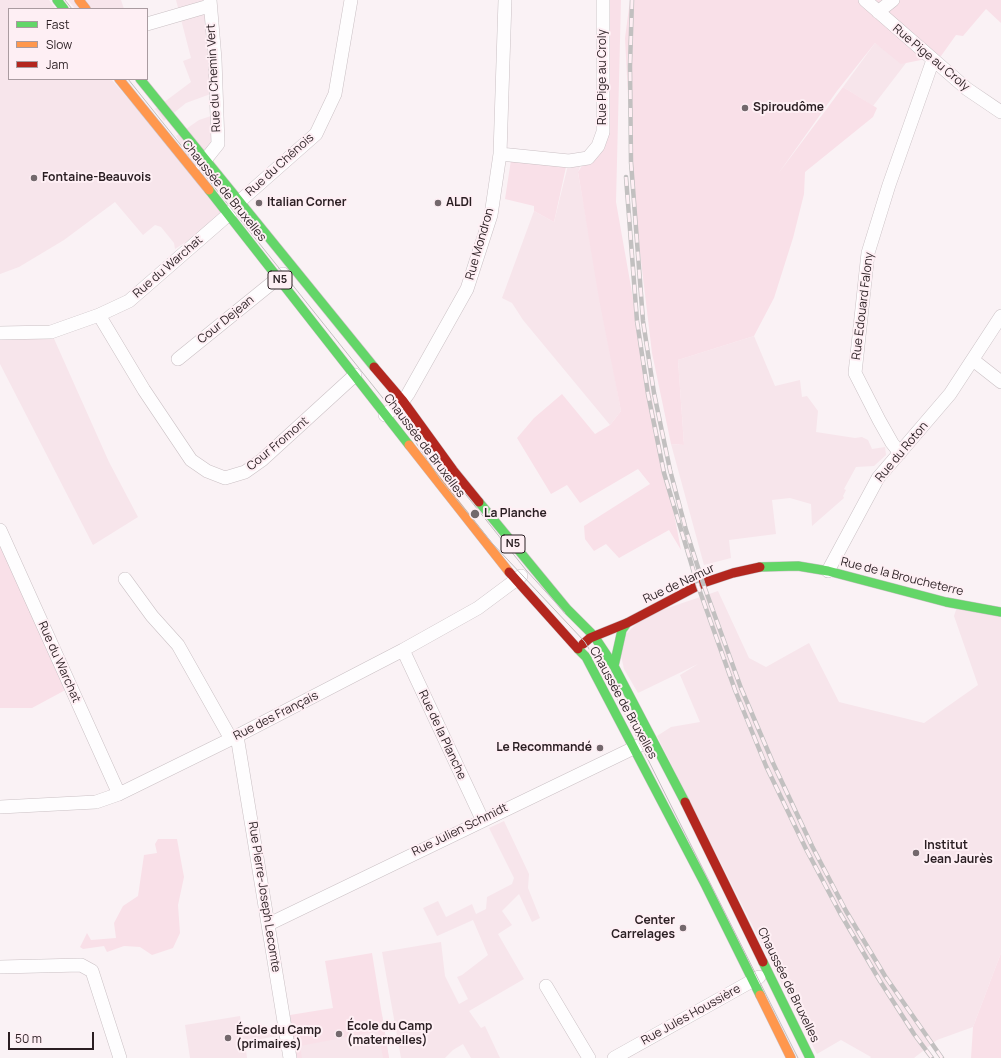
<!DOCTYPE html>
<html>
<head>
<meta charset="utf-8">
<style>
  body { margin:0 }
  #map { position:relative; width:1001px; height:1058px; overflow:hidden; background:#faf2f5; font-family:Manrope,sans-serif }
  canvas { display:block }
  .legend { position:absolute; left:8px; top:8px; width:140px; height:72px; box-sizing:border-box; background:#feeff4; border:1px solid #a99ba0; margin:0; padding:5px 7px; list-style:none; font-size:12px; color:#2a1e22 }
  .legend li { display:flex; align-items:center; gap:8px; height:20px }
  .legend b { width:20px; border:1px solid #a99ba0 }
  .scale { position:absolute; left:8px; top:1032px; width:86px; height:18px; box-sizing:border-box; border:2px solid #2a1e22; border-top:0; padding-left:5px; font-size:12px; line-height:14px; white-space:nowrap; color:#2a1e22; -webkit-text-stroke:3px #feeff4; paint-order:stroke }
</style>
</head>
<body>
<div id="map">
<canvas width="1001" height="1058"></canvas>
<ul class="legend">
<li><b style="height:5px;background:#63d668"></b>Fast</li>
<li><b style="height:5px;background:#ff974d"></b>Slow</li>
<li><b style="height:5px;background:#b3261e"></b>Jam</li>
</ul>
<div class="scale">50 m</div>
</div>
<script>
const c = document.querySelector('canvas').getContext('2d');
c.lineJoin = 'round';
function fill(path, color) { c.fillStyle = color; c.fill(path, 'evenodd'); }
const shape = rows => new Path2D(rows.map(r => 'M' + r).join(''));
function trace(path, color, width, dash) { c.strokeStyle = color; c.lineWidth = width; c.lineCap = dash ? 'butt' : 'round'; c.setLineDash(dash || []); c.stroke(path); }
function write(font, color, halo, rows, align = 'center') {
  c.font = font + ' Manrope,sans-serif'; c.lineWidth = 4; c.setLineDash([]); c.textBaseline = 'middle'; c.strokeStyle = halo; c.fillStyle = color; for (const [text, x, y, turn = 0] of rows) {
    c.save(); c.translate(x, y); c.rotate((+turn || 0) * Math.PI / 180); c.textAlign = isNaN(turn) ? turn : align; if (halo) c.strokeText(text, 0, 0); c.fillText(text, 0, 0); c.restore();
  }
}
fill(shape([
  [0,0,49,0,56,9,9,9,9,79,111,79,229,214,175,249,174,243,161,227,155,225,143,235,115,202,64,240,19,267,0,274],
  [68,0,121,0,124,9,75,9],
  [176,0,210,0,216,92,186,103,164,121,155,109,191,82,183,61,191,58],
  [875,43,906,63,873,106,843,87],
  [217,114,218,144,195,172,176,136,199,120],
  [582,159,578,173,621,411,610,425,523,320,512,303,502,298,534,211,554,222,569,161],
  [51,332,109,462,138,517,93,545,0,364,0,333],
  [754,336,775,386,800,380,802,397,807,396,818,411,816,432,855,438,862,437,868,440,872,449,885,447,886,455,874,466,856,467,844,489,846,490,843,496,844,498,812,526,811,504,790,498,772,500,776,534,729,540,731,558,704,565,671,444,684,445,678,360],
  [718,591,749,658,766,667,809,643,839,702,924,723,978,685,954,616,958,604,1001,614,1001,953,973,1027,937,1040,914,1058,870,1058,871,1057,841,1040,817,1054,657,736,671,727,700,722,680,675,698,664,638,693,624,669,618,642,644,616],
  [504,821,529,874,528,888,540,918,532,922,519,894,502,911,512,925,498,934,524,979,469,1011,481,1028,485,1026,500,1058,471,1058,463,1044,453,1050,445,1058,401,1058,382,952,441,942,445,976,459,1004,468,999,457,977,462,975,488,955,473,920,437,936,423,908,438,901,446,917,472,904,476,914,486,909,487,897,512,884,514,878,489,828],
  [382,1014,389,1058,297,1058,292,1029],
  [240,1016,243,1033,276,1027,277,1036,245,1042,247,1058,190,1058,185,1025]
]), '#f7e5eb');
fill(shape([
  [610,0,621,0,616,202,637,321,681,550,669,530,619,558,606,544,594,551,585,539,584,526,650,484,638,469,580,503,567,485,551,494,517,438,534,418,562,394,595,434,610,425,621,411,599,299,578,172,603,132],
  [630,0,1001,0,1001,23,986,9,963,36,956,35,941,56,901,64,875,43,837,91,778,174,843,87,877,108,873,117,805,172,804,194,793,238,774,298,754,336,678,360,684,445,671,444,652,353,633,194,625,38],
  [511,160,566,167,554,222,534,211,534,206,505,199],
  [0,528,71,687,32,708,0,708],
  [158,839,177,839,184,877,178,905,180,933,173,948,152,955,140,947,124,946,107,952,104,946,83,949,80,947,87,933,91,940,116,938,114,923,123,906,138,896,144,855,157,853,155,844],
  [372,953,389,1058,383,1058,378,1031,300,1046,302,1058,297,1058,290,1015,333,1008,325,961],
  [1001,953,1001,1058,971,1058,973,1027]
]), '#f9e0e8');
const street = shape([
  [865,0,967,89,1001,112],
  [878,12,893,0],
  [147,24,209,6],
  [500,154,569,161,588,158,598,146,603,132,603,0],
  [202,164,218,144,215,59,210,0],
  [99,315,144,390,191,460,207,471,225,478,245,472,262,460,355,375],
  [0,333,51,332,99,315,129,301,229,214,240,201,316,134,335,94,351,0],
  [178,359,283,274],
  [973,360,1001,382],
  [385,415,403,401,408,394,467,289,491,215,500,154,505,0],
  [900,453,892,443,879,420,855,373,868,253,889,185,933,60],
  [0,530,119,794],
  [828,571,878,478,950,394,1001,316],
  [125,579,152,616,178,645,231,739],
  [403,650,482,819],
  [237,736,290,1058],
  [0,807,96,802,119,794,237,736,403,650,478,608,521,576],
  [269,924,640,745],
  [0,967,81,965,92,971,120,1058],
  [546,986,589,1058],
  [614,1058,759,977]
]);
const fast = shape([
  [57,0,64,9],
  [140,79,374,367],
  [209,190,409,445],
  [479,502,567,609,594,636,614,666,685,802],
  [760,567,798,566,828,571,946,602,1001,612],
  [578,649,586,657,706,886,760,995],
  [614,666,622,630,627,623],
  [763,962,810,1058]
]);
const slow = shape([
  [79,0,86,9],
  [119,79,209,190],
  [409,445,509,572],
  [760,995,791,1058]
]);
const jam = shape([
  [374,367,403,401,453,470,479,502],
  [509,572,578,649],
  [583,644,590,638,627,623,703,583,733,573,760,567],
  [685,802,763,962]
]);
trace(street, '#cac0c4', 14);
trace(fast, '#cac0c4', 10);
trace(slow, '#cac0c4', 10);
trace(jam, '#cac0c4', 10);
trace(street, '#fefdfe', 13);
trace(fast, '#63d668', 9);
trace(slow, '#ff974d', 9);
trace(jam, '#b3261e', 9);
trace(shape([
  [65,0,72,9],
  [128,79,402,422,441,480,492,543,585,642,614,692,798,1058],
  [419,436,526,570,565,613]
]), '#c2c0c0', 1);
const rail = shape([
  [632,0,630,66,631,162,643,321,654,393,670,470,686,530,703,583,741,688,773,763,812,846,846,911,885,976,942,1058],
  [626,177,637,321,648,394,664,473,698,586,735,690,766,766,806,849,840,913,880,981,914,1034,932,1058]
]);
trace(rail, '#c2c0c0', 4.5);
trace(rail, '#feeff4', 3, [9]);
for (const [x, y, r, color] of [
  [745,108,4,"#73686c"],
  [34,178,4,"#73686c"],
  [259,203,4,"#73686c"],
  [438,203,4,"#73686c"],
  [475,514,5,"#73686c"],
  [600,748,4,"#73686c"],
  [916,853,4,"#73686c"],
  [683,928,4,"#73686c"],
  [339,1034,4,"#73686c"],
  [228,1038,4,"#73686c"]
]) { const dot = new Path2D(); dot.arc(x, y, r, 0, 2 * Math.PI); c.fillStyle = color; c.fill(dot); trace(dot, '#feeff4', 1.5); }
for (const [x, y, w] of [
  [280,280,24],
  [513,544,24]
]) { const box = new Path2D(); box.roundRect(x - w / 2, y - 9, w, 18, 3); c.fillStyle = '#feeff4'; c.fill(box); trace(box, '#2a1e22', 1); }
write('bold 11px', '#2a1e22', null, [
  ["N5",280,280],
  ["N5",513,544]
]);
write('12px', '#2a1e22', '#feeff4', [
  ["Rue Pige au Croly",931,58,40],
  ["Rue Pige au Croly",603,77,-90],
  ["Rue du Chemin Vert",214,78,-93],
  ["Rue du Chênois",280,165,-42],
  ["Chaussée de Bruxelles",224,191,51],
  ["Rue Mondron",480,244,-74],
  ["Rue du Warchat",168,267,-41],
  ["Rue Edouard Falony",863,306,-83],
  ["Cour Dejean",226,320,-39],
  ["Cour Fromont",278,444,-40],
  ["Chaussée de Bruxelles",424,446,53],
  ["Rue du Roton",902,452,-50],
  ["Rue de la Broucheterre",902,577,14],
  ["Rue de Namur",679,584,-25],
  ["Rue du Warchat",59,662,66],
  ["Chaussée de Bruxelles",623,703,61],
  ["Rue des Français",276,716,-27],
  ["Rue de la Planche",442,735,65],
  ["Rue Julien Schmidt",460,830,-26],
  ["Rue Pierre-Joseph Lecomte",264,897,81],
  ["Chaussée de Bruxelles",788,985,64],
  ["Rue Jules Houssière",691,1015,-29]
]);
write('bold 12px', '#2a1e22', '#feeff4', [
  ["Spiroudôme",753,108],
  ["Fontaine-Beauvois",42,178],
  ["Italian Corner",267,203],
  ["ALDI",446,203],
  ["La Planche",484,514],
  ["Le Recommandé",592,748,"right"],
  ["Institut",924,846],
  ["Jean Jaurès",924,860],
  ["Center",675,921,"right"],
  ["Carrelages",675,935,"right"],
  ["École du Camp",347,1027],
  ["(maternelles)",347,1041],
  ["École du Camp",236,1031],
  ["(primaires)",236,1045]
], 'left');
</script>
</body>
</html>
